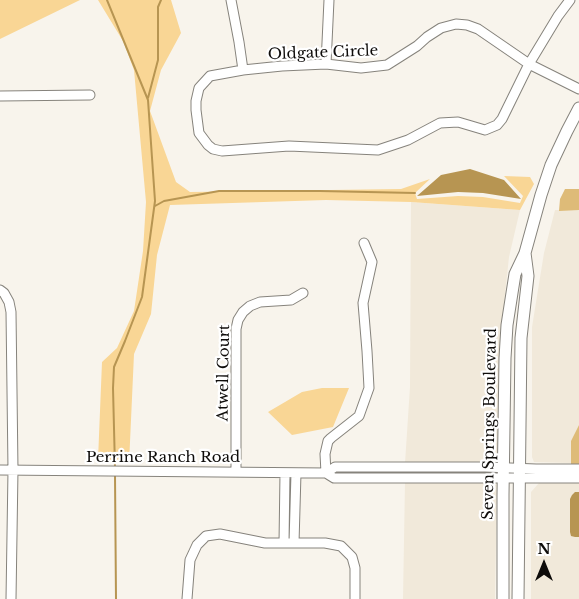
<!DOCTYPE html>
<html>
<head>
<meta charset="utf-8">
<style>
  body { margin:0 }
  #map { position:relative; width:579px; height:599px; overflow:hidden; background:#f8f4ec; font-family:"Libre Baskerville",serif }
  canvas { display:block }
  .north { position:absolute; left:519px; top:539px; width:50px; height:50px; -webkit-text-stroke:4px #fff; paint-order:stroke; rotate:0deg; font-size:14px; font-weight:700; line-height:20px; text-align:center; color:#0e0c0a }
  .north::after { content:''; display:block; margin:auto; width:18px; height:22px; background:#0e0c0a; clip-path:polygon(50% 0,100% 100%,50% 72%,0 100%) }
</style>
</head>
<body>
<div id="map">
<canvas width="579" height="599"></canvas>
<div class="north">N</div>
</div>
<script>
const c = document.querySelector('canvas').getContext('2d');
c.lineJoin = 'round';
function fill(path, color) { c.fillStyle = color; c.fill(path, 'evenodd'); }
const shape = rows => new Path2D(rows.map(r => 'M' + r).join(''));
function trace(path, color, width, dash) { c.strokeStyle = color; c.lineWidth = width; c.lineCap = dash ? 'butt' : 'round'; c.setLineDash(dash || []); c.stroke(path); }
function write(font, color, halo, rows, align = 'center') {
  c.font = font + ' "Libre Baskerville",serif'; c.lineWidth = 4.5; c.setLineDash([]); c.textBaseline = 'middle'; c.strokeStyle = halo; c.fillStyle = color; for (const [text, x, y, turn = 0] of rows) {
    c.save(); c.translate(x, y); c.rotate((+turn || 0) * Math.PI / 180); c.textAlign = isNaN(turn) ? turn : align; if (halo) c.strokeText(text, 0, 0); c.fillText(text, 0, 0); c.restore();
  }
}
fill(shape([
  [411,202,520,210,509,257,504,304,500,361,497,464,405,463,410,387],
  [555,210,579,210,579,425,571,441,571,463,534,462,532,457,532,327,544,253],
  [405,482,497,482,495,599,403,599],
  [539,483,579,483,579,599,531,599,531,492]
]), '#f1e9da');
fill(shape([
  [0,0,80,0,0,39],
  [98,0,171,0,181,33,161,70,150,111,176,182,190,192,401,189,430,179,415,193,417,199,458,196,483,197,520,203,523,196,504,176,530,177,534,184,520,210,411,202,326,200,170,205,157,255,151,314,134,354,129,464,98,460,102,362,117,348,134,311,143,251,146,202,134,70,123,41],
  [322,388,349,388,333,427,292,435,268,412,302,392]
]), '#f9d695');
fill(shape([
  [565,189,579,189,579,210,559,211,560,199],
  [579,425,579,464,571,464,571,441]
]), '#debb78');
fill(shape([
  [470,169,504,180,521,199,483,193,458,192,417,196,441,175],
  [575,492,579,492,579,537,575,537,571,536,570,532,570,499,572,495]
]), '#b79552');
trace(shape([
  [107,0,148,100,155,201,142,297,125,341,114,367,113,388,115,468],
  [148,98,158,60,158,7,161,0],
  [155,206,164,201,219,191,320,191,415,193],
  [115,475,116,599]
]), '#b79552', 2);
const minor = shape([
  [231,0,239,42,243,70],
  [570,0,558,16,529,64,502,119,497,125,485,130,458,122,440,123,408,140,378,150,289,146,222,151,213,149,208,145,199,133,196,110,196,101,199,88,210,76,243,70,282,66,326,64,361,68,387,65,417,46,427,37,441,28,456,24,467,25,478,29,529,64,579,89],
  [326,64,329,0],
  [0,96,90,95],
  [0,290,4,293,9,302,11,312,13,470,11,599],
  [0,470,326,473,334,478,579,478],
  [236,472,236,329,238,320,243,312,250,306,260,302,291,300,303,293],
  [326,473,335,467,485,467,536,469,579,469],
  [326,473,325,454,328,441,331,438,359,416,369,388,367,351,363,303,372,262,364,243],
  [284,543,285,473],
  [294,543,296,473],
  [187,599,190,560,197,545,206,536,220,534,265,543,325,543,341,546,352,557,355,568,355,599]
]);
const major = shape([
  [503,599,503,495,505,358,507,325,512,293,515,274,525,253,541,195,551,165,567,131,579,108],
  [518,599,521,338,528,276,525,253]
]);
trace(minor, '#86837c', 11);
trace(major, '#86837c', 13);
trace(minor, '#fff', 9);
trace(major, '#fff', 11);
write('15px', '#0e0c0a', '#fff', [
  ["Oldgate Circle",323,53,-2],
  ["Atwell Court",224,373,-89],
  ["Seven Springs Boulevard",490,424,-89],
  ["Perrine Ranch Road",163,458]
]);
</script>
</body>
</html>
